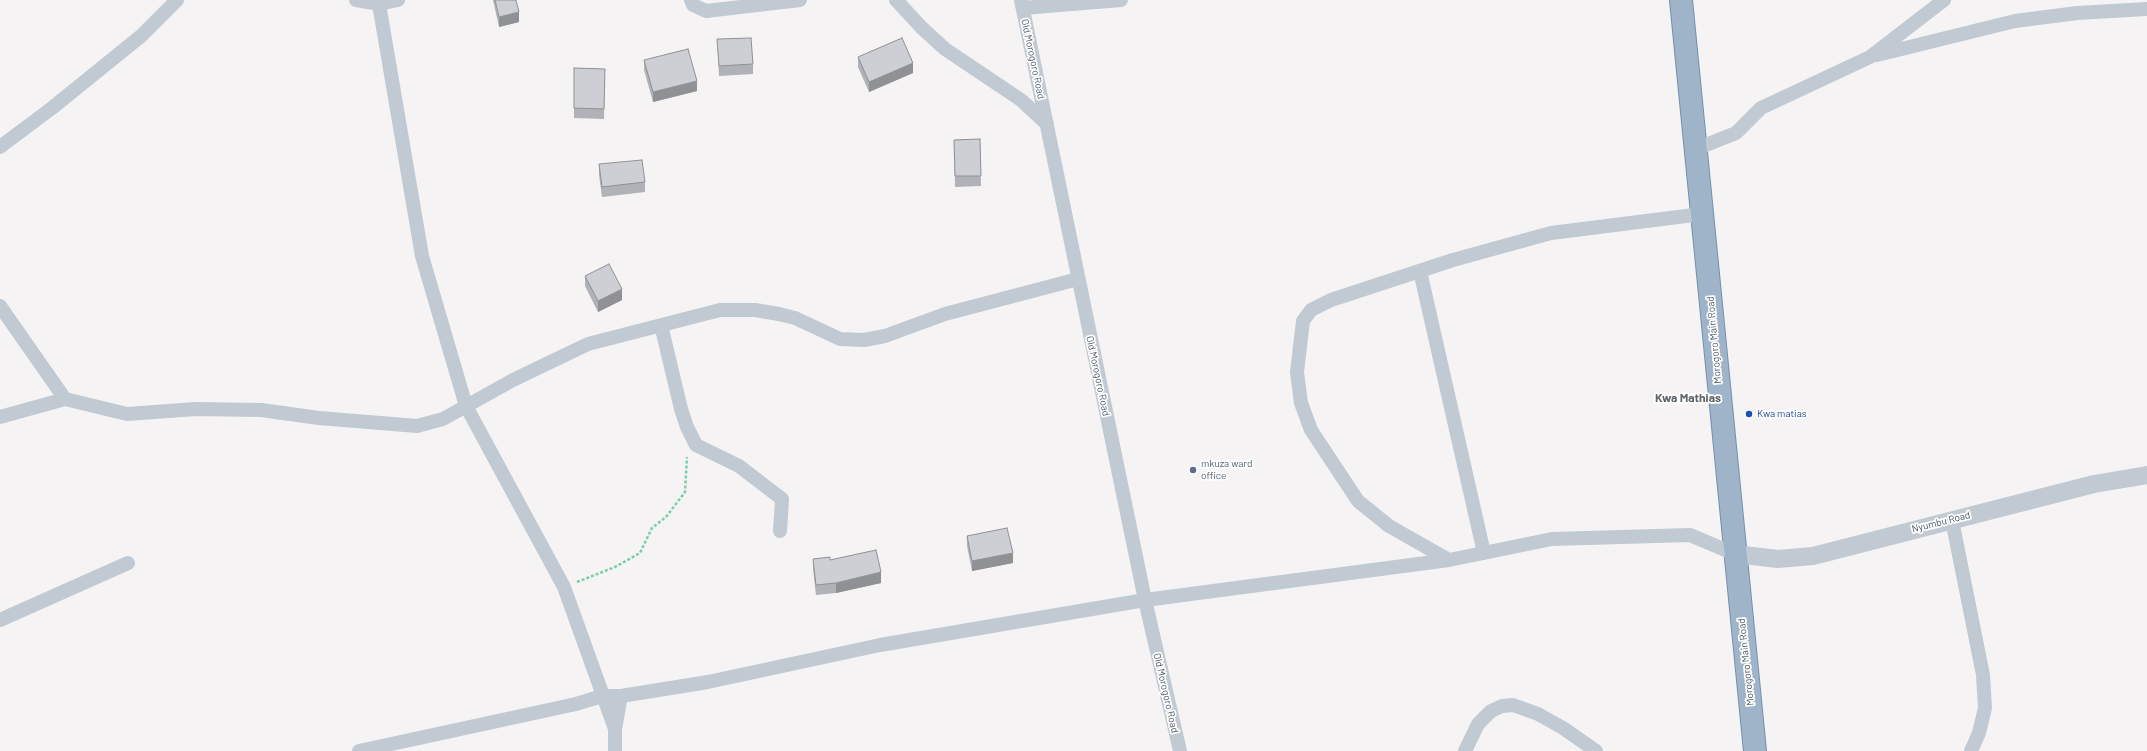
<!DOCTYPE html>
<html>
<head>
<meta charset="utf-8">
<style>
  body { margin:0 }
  canvas { display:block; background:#f5f3f3 }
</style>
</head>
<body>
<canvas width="2147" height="751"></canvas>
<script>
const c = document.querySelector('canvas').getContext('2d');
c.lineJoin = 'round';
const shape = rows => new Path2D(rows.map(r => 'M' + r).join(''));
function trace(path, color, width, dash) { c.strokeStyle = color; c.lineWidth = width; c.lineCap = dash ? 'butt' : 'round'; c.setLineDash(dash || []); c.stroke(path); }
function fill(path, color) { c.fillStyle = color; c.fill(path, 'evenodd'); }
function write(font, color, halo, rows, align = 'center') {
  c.font = font + ' Barlow,sans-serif'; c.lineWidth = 3.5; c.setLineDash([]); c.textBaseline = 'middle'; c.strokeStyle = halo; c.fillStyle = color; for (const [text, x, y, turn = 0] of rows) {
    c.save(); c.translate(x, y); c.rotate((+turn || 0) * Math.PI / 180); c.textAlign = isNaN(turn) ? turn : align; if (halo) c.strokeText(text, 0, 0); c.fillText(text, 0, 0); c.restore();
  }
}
const trunk = shape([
  [1681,0,1755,751]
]);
trace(trunk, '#7690ad', 24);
trace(shape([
  [577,582,615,567,640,553,652,528,666,517,685,492,687,457]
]), '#7ad0a6', 2.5, [3, 2]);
trace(shape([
  [356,0,379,4,398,0],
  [691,0,693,5,706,11,800,0],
  [896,0,922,28,945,49,1021,100,1047,124],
  [1021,0,1145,600,1180,751],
  [379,4,422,256,466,406,564,587,615,729,615,751],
  [1023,8,1121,0],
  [1877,55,2015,21,2077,13,2147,9],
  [0,147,52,108,141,36,177,0],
  [1696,149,1736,133,1761,108,1870,57,1944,0],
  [1420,271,1484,553],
  [0,306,65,399],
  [661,325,681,409,687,427,696,445,739,466,782,499,780,531],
  [0,417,65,399,127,414,196,409,261,410,319,418,417,426,443,419,513,380,588,344,720,310,755,310,779,314,795,318,840,339,864,340,885,336,945,314,1078,279],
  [1952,520,1983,675,1985,708,1979,733,1971,751],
  [1449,560,1389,526,1358,501,1311,430,1301,403,1297,372,1303,321,1311,310,1331,300,1453,260,1551,233,1702,214],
  [0,620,128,563],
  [615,729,621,696],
  [359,751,576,704,602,696,621,696,708,682,880,645,1145,600,1449,560,1552,539,1690,535,1735,554],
  [1465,751,1478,724,1491,711,1502,706,1513,705,1538,714,1563,728,1596,751]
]), '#c1cad2', 14);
trace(shape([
  [1735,554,1778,559,1813,556,2094,484,2147,475]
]), '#c1cad2', 18);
trace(trunk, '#9fb4c9', 22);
fill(shape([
  [493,0,516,0,519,22,499,27],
  [717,39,753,64,753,74,719,76],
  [858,57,913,73,869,92,858,67],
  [644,60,697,91,653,102,644,70],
  [574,68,605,69,604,119,574,118],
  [980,139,981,186,955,187,954,140],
  [599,164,645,182,645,192,602,197,599,175],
  [585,276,622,300,598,312,585,286],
  [967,536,1013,563,972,571,967,546],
  [813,559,830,560,881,583,836,593,816,595,813,569]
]), '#b0b2b7');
fill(shape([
  [519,12,519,22,499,27,499,17],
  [913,63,913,73,869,92,869,82],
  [697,81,697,91,653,102,653,92],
  [622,289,622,300,598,312,598,301],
  [1013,553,1013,563,972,571,972,561],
  [881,572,881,583,836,593,836,583]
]), '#909195');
const building = shape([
  [495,0,516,0,519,12,499,17,495,0],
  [751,38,753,64,719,66,717,39,751,38],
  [902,38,913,63,869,82,858,57,902,38],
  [688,49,697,81,653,92,644,60,688,49],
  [574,68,605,69,604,109,574,108,574,68],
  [980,139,981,176,955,176,954,140,980,139],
  [642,160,645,182,602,187,599,164,642,160],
  [609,264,622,289,598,301,585,276,609,264],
  [1007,528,1013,553,972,561,967,536,1007,528],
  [876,550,881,572,836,583,816,585,813,559,830,557,830,560,876,550]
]);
fill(building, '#cdcfd5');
trace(building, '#909195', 1);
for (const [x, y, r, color] of [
  [1749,414,4,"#1a4fb4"],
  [1193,470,4,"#5c6f8a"]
]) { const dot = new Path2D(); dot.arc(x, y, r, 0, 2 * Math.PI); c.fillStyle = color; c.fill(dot); trace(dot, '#fff', 1.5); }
write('10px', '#4a5661', '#fff', [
  ["Old Morogoro Road",1033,59,78],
  ["Morogoro Main Road",1714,340,-95],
  ["Old Morogoro Road",1098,376,78],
  ["Nyumbu Road",1941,522,-14],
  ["Morogoro Main Road",1746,662,-96],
  ["Old Morogoro Road",1166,693,77]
]);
write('10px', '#164399', '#fff', [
  ["Kwa matias",1757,414]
], 'left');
write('10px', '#4e5e75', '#fff', [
  ["mkuza ward",1201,464],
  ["office",1201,476]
], 'left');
write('bold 12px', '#5f6368', '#fff', [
  ["Kwa Mathias",1688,398]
]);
</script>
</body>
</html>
